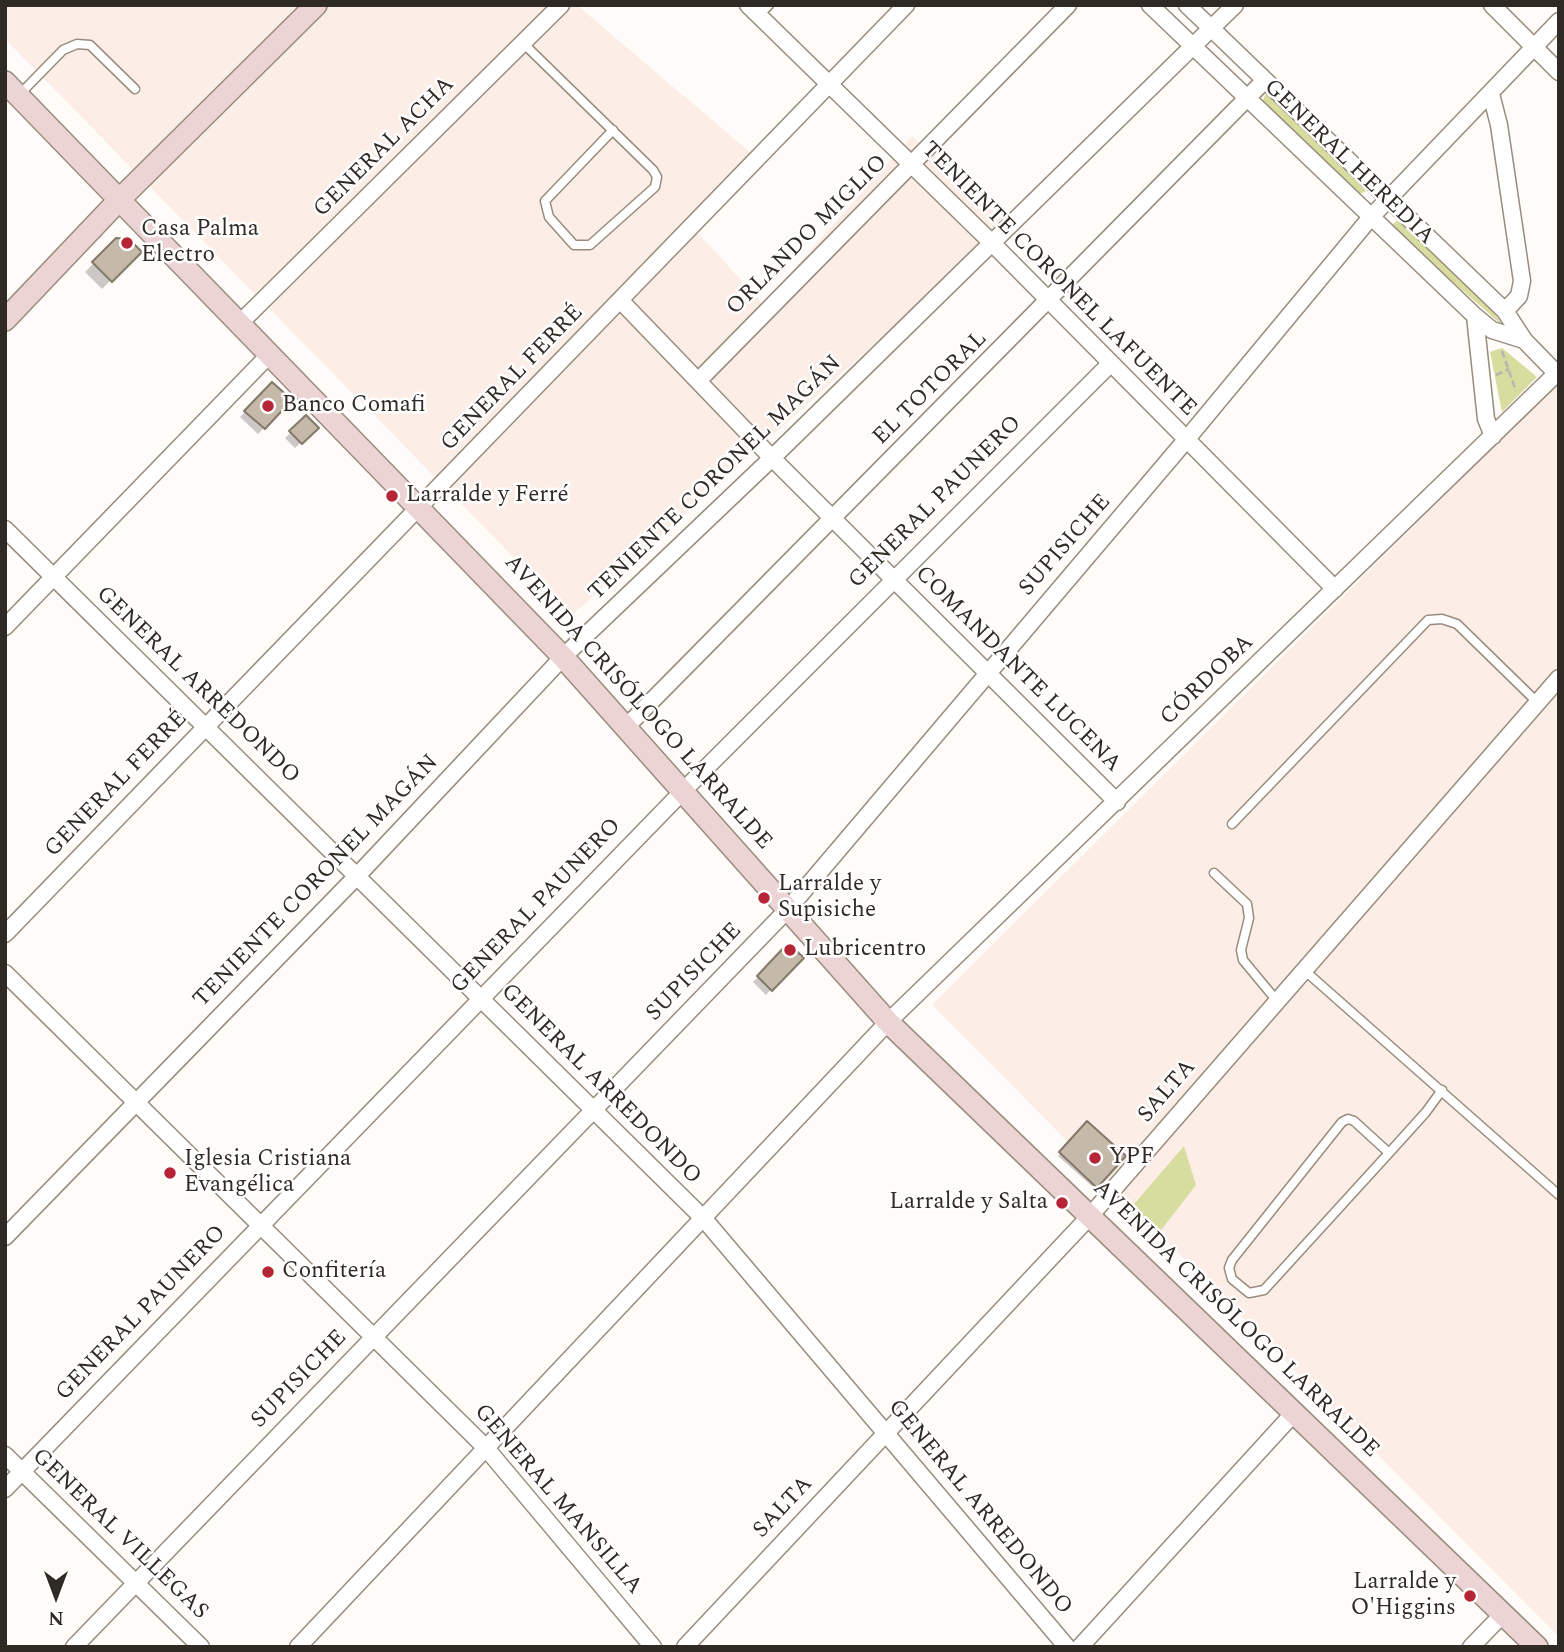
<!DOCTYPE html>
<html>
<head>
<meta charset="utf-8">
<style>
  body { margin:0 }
  #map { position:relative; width:1564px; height:1652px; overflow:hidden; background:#fefbf8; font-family:Spectral,serif }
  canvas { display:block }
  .frame { position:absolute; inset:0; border:7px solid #2f2a24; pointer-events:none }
  .north { position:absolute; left:21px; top:1561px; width:70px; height:70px; -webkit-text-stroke:5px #fff; paint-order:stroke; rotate:180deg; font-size:19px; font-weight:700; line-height:28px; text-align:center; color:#2f2a24 }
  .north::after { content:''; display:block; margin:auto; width:24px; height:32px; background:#2f2a24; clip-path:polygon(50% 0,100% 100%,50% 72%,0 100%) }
</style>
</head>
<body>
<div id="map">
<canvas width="1564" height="1652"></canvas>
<div class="frame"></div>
<div class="north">N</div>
</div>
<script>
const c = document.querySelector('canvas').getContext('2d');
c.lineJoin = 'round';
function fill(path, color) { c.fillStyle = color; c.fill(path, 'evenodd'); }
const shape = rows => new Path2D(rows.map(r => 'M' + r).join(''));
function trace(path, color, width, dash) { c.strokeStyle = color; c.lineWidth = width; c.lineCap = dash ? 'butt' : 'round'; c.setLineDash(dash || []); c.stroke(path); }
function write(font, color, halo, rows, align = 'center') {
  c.font = font + ' Spectral,serif'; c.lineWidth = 5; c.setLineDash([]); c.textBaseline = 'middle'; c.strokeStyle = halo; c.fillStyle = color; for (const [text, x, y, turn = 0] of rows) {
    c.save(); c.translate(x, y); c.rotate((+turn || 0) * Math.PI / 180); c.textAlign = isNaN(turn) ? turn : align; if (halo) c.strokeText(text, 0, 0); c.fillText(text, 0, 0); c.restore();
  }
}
fill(shape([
  [5,5,577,5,765,165,698,233,763,304,912,136,1008,224,571,616,5,39],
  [1556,385,1559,388,1559,1637,932,1005]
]), '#fceee7');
fill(shape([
  [1269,93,1366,187,1365,192,1358,194,1262,103,1265,95],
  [1400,219,1492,309,1503,326,1394,230,1393,224],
  [1502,348,1537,377,1502,412,1490,352],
  [1184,1146,1196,1185,1158,1234,1128,1211]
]), '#d7dd9e');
fill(shape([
  [117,240,139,252,102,289,85,272],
  [272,384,290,401,258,434,240,417],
  [306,418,316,428,295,448,285,438],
  [788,946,801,958,766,995,753,982],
  [1087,1124,1123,1156,1094,1188,1058,1156]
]), '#0003');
const building = shape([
  [116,238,129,239,142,252,112,282,92,262,116,238],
  [272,382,292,400,265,429,244,411,272,382],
  [306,415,319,428,302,444,289,431,306,415],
  [788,943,804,958,772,991,757,976,788,943],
  [1087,1121,1126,1156,1097,1188,1059,1152,1087,1121]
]);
fill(building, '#c5b9aa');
trace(building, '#837869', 2);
const lane = shape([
  [758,16,769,5],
  [523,43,653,170,657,177,655,187,590,245,574,245,549,217,545,201,613,130],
  [19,95,63,50,77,44,90,45,135,89],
  [1232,824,1428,620,1442,619,1457,624,1538,703],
  [1214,873,1247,904,1249,918,1241,950,1243,960,1277,1001],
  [1304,970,1559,1195],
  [1389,1153,1354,1121,1348,1119,1342,1122,1232,1260,1229,1268,1232,1279,1249,1293,1264,1290,1389,1153,1426,1112,1442,1090]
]);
const street = shape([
  [748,5,992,243,1335,589],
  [1150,5,1475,316,1492,330,1524,340],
  [1187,5,1505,311,1524,340,1559,376],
  [1492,5,1559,72],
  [1491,94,1499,125,1522,281,1519,296,1505,311],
  [620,300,772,458,1117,802],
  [1475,316,1486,419,1493,436],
  [241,322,561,5],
  [699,380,1068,5],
  [5,529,704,1219,1067,1647],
  [5,627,270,354],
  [627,726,1265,80],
  [5,934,906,5],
  [5,973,486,1448,653,1647],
  [5,1237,357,876,563,657,772,458,1235,5],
  [5,1455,201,1647],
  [5,1489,684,790,1110,364],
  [74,1647,788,909,1186,440,1371,217,1559,21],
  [298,1647,888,1022,1559,371],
  [685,1647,1090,1216,1559,678],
  [1080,1647,1293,1414],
  [1471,1647,1503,1614]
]);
const secondary = shape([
  [5,82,563,657,888,1022,1537,1647],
  [5,320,121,198,316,5]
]);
trace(lane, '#988c7d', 11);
trace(street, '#988c7d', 19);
trace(secondary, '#988c7d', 24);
trace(shape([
  [1502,351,1516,391],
  [1496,375,1509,369]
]), '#b8b4b0', 2.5, [7, 3.5]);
trace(lane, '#fff', 8);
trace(street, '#fff', 16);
trace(secondary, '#ecd4d5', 21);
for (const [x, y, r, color] of [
  [127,243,7,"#b62536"],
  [268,406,7,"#b62536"],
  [392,496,7,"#b62536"],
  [764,898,7,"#b62536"],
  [790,950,7,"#b62536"],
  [1095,1158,7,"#b62536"],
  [170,1173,7,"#b62536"],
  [1062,1203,7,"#b62536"],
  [268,1272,7,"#b62536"],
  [1470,1596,7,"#b62536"]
]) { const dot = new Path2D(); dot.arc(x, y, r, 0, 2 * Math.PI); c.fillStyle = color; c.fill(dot); trace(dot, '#fff', 2.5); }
write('23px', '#2f2a24', '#fff', [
  ["GENERAL ACHA",385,148,-45],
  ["GENERAL HEREDIA",1348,163,44],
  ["ORLANDO MIGLIO",808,236,-45],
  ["TENIENTE CORONEL LAFUENTE",1058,280,45],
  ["GENERAL FERRÉ",513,379,-46],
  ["EL TOTORAL",931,389,-45],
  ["TENIENTE CORONEL MAGÁN",716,479,-44],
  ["GENERAL PAUNERO",936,503,-45],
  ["SUPISICHE",1066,546,-49],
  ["COMANDANTE LUCENA",1017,670,45],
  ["CÓRDOBA",1208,681,-44],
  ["GENERAL ARREDONDO",197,686,44],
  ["AVENIDA CRISÓLOGO LARRALDE",637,703,48],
  ["GENERAL FERRÉ",117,785,-46],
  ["TENIENTE CORONEL MAGÁN",317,882,-46],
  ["GENERAL PAUNERO",537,907,-46],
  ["SUPISICHE",695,973,-46],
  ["GENERAL ARREDONDO",600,1085,45],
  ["SALTA",1168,1092,-49],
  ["GENERAL PAUNERO",142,1314,-46],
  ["AVENIDA CRISÓLOGO LARRALDE",1235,1320,44],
  ["SUPISICHE",300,1380,-46],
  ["GENERAL MANSILLA",557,1500,49],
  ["SALTA",784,1508,-47],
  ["GENERAL ARREDONDO",979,1508,50],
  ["GENERAL VILLEGAS",119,1535,44]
]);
write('23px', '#2f2a24', '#fff', [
  ["Casa Palma",141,230],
  ["Electro",141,256],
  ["Banco Comafi",282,406],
  ["Larralde y Ferré",406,496],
  ["Larralde y",778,885],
  ["Supisiche",778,911],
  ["Lubricentro",804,950],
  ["YPF",1109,1158],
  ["Iglesia Cristiana",184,1160],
  ["Evangélica",184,1186],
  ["Larralde y Salta",1048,1203,"right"],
  ["Confitería",282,1272],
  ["Larralde y",1456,1583,"right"],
  ["O'Higgins",1456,1609,"right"]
], 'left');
</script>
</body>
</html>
